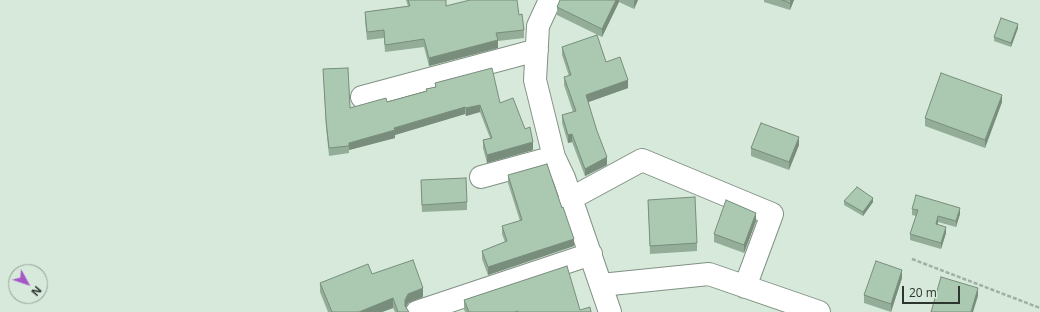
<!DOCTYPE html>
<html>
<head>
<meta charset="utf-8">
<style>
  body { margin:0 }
  #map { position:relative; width:1040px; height:312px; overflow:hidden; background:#d6e9da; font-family:"Open Sans",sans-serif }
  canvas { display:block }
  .north { position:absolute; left:8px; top:264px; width:40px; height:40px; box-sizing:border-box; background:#d6e9da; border:1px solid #92a196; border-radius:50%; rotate:130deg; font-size:11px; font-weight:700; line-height:16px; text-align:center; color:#2d352f }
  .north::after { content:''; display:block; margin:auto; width:14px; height:18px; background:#a757c7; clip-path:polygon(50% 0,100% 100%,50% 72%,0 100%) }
  .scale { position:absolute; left:902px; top:286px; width:58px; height:18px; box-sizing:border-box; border:2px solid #2d352f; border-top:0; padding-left:5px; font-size:12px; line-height:14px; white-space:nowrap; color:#2d352f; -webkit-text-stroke:3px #d6e9da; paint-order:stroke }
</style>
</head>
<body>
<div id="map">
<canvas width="1040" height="312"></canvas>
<div class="north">N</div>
<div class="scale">20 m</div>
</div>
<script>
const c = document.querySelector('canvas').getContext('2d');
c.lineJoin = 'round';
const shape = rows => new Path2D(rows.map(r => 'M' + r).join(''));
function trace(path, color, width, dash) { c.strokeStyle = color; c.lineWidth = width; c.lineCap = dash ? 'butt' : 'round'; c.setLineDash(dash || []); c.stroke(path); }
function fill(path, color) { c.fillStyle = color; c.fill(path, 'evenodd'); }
const minor = shape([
  [550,0,538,26,535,80,554,157,564,178,610,312],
  [362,97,537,50],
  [481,177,554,157],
  [570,199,642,160,772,214,745,287],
  [601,285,709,274,819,312],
  [417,312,591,254]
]);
trace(minor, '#819284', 24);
trace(shape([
  [912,259,1040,308]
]), '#9fafa3', 2.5, [4, 2]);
trace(minor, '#fff', 22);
fill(shape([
  [406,0,446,0,446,6,519,15,524,30,524,38,498,41,498,48,429,66,424,47,385,52,384,38,367,40,365,20,365,12,408,6],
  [560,0,638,0,634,9,619,2,602,37,557,15,557,7],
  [764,0,794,0,790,10,764,2],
  [1018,28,1011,47,994,41,994,37],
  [562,47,606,62,628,88,588,102,607,165,585,176,572,142,568,143,562,123,562,115,573,112,564,85,564,77,569,76,562,55],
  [323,69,350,108,387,102,426,91,426,89,435,87,435,83,500,103,525,129,533,150,487,163,483,148,483,140,490,138,480,112,466,116,465,114,395,135,395,138,349,150,349,153,329,156,326,127],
  [1002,102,985,148,925,126,925,118],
  [799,145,789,170,751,156,751,148],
  [508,175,574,246,488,275,482,259,482,251,505,242,502,234,502,226,520,221,508,183],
  [421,188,467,202,467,210,422,212],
  [648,200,697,243,697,251,650,254],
  [844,201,873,202,863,216,844,205],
  [912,209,960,214,956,227,938,222,938,224,946,233,941,249,910,240,910,234,916,216,912,215],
  [756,221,744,253,714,242,714,234],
  [372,274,423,297,408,303,406,307,409,312,395,312,393,308,382,312,328,312,320,292,320,283],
  [902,278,891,312,864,303,864,295],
  [464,300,580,310,591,312,465,312,464,309]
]), '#93ad98');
fill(shape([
  [616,0,619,0,619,2,602,37,602,29],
  [635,0,638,0,634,9,634,1],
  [791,0,794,0,790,10,790,3],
  [1018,24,1018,28,1011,47,1011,43],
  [498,40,498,48,429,66,429,58],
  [628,80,628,88,586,103,586,95],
  [1002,95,1002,102,985,148,985,140],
  [480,105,480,112,466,116,466,108],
  [465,107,465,114,395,135,395,138,349,150,349,143,394,128],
  [572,134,572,142,568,143,568,135],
  [799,137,799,145,789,170,789,162],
  [533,142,533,150,487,163,487,155],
  [607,157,607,165,585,176,585,169],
  [873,198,873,202,863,216,863,212],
  [960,208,960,214,956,227,956,221],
  [756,213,756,221,744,253,744,245],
  [938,216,938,222,936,230,936,224],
  [946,227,946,233,941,249,941,243],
  [574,239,574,246,488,275,488,267],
  [902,270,902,278,891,312,891,304],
  [423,288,423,297,408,303,405,309,405,300,408,294],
  [978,288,978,296,973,312,971,312],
  [393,298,393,308,382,312,359,312]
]), '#788d7c');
const building = shape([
  [408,0,446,0,446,6,470,0,517,0,519,15,522,14,524,30,496,33,498,40,429,58,424,39,385,45,384,30,367,32,365,12,410,6,408,0],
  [560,0,616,0,602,29,557,7,560,0],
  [782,0,791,0,790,3,782,0],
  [1001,18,1018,24,1011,43,994,37,1001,18],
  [597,35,606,62,620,57,628,80,586,95,597,131,607,157,585,169,572,134,568,135,562,115,576,111,564,77,571,75,562,47,597,35],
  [348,68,350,108,386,98,387,102,427,91,426,89,436,87,435,83,492,68,500,103,513,98,525,129,530,127,533,142,487,155,483,140,492,138,480,105,466,108,465,107,394,128,395,130,349,143,349,146,329,148,326,120,323,69,348,68],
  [941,73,1002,95,985,140,925,118,941,73],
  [761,123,799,137,789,162,751,148,761,123],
  [547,164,562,208,563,207,574,239,488,267,482,251,507,241,502,226,522,220,508,175,547,164],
  [466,178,467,202,422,205,421,180,466,178],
  [857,187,873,198,863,212,844,201,857,187],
  [916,195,960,208,956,221,938,216,936,224,946,227,941,243,910,234,918,210,912,209,916,195],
  [695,197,697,243,650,246,648,200,695,197],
  [726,200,756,213,744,245,714,234,726,200],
  [413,260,423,288,408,294,405,300,405,306,409,312,398,312,393,298,359,312,332,312,320,283,368,264,372,274,413,260],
  [876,261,902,270,891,304,864,295,876,261],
  [567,266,580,310,590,307,591,312,518,312,517,311,515,312,469,312,464,300,567,266],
  [941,277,978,288,971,312,931,312,941,277]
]);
fill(building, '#abc9b1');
trace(building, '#788d7c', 1);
</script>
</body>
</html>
